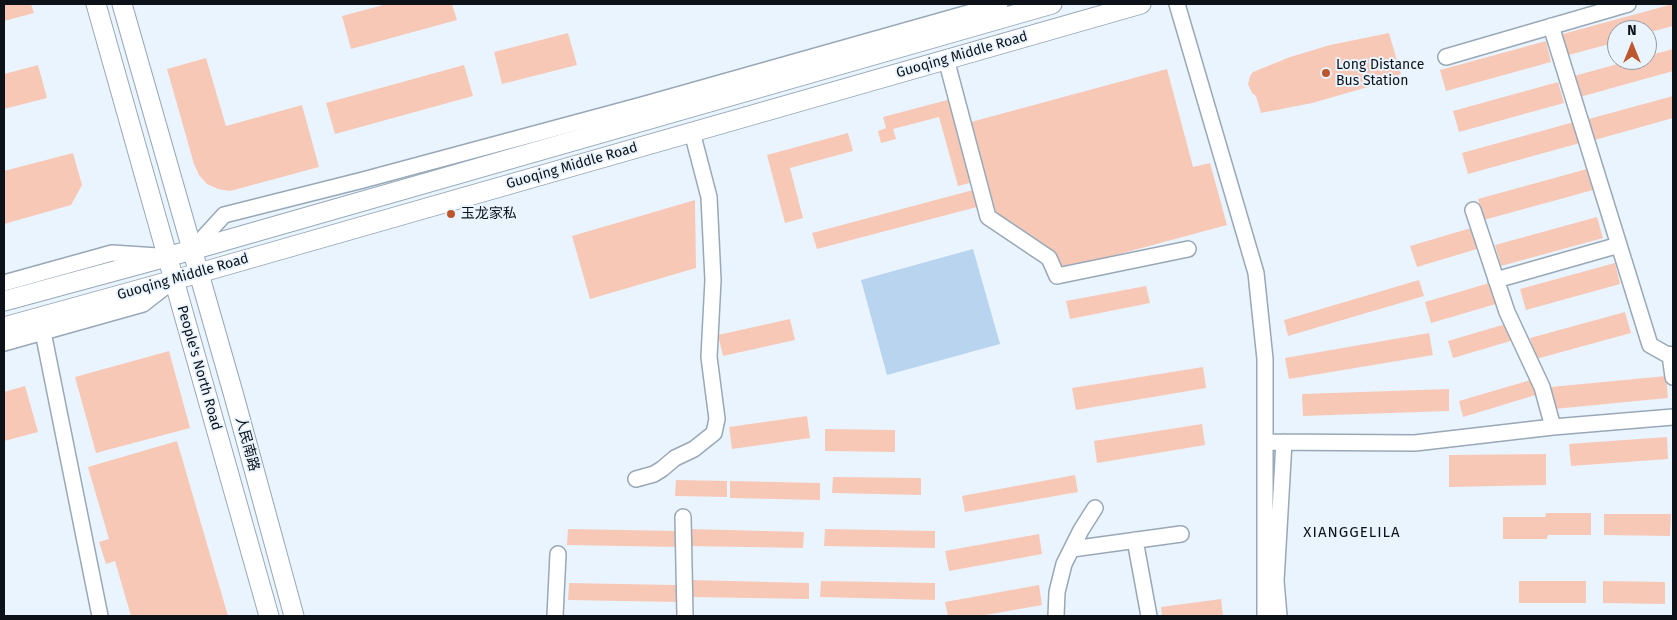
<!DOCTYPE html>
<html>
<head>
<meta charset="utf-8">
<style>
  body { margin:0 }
  #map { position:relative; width:1677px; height:620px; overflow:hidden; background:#eaf4fe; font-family:"Fira Sans",sans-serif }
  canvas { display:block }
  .frame { position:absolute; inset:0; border:5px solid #0c1218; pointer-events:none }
  .north { position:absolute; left:1607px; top:20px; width:50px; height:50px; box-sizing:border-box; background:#eaf4fe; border:1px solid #919aa2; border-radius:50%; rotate:0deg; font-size:14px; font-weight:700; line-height:20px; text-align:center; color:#0c1218 }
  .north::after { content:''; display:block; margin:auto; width:18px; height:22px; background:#be562d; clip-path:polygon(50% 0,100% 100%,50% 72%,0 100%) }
</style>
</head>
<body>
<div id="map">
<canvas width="1677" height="620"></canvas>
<div class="frame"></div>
<div class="north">N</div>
</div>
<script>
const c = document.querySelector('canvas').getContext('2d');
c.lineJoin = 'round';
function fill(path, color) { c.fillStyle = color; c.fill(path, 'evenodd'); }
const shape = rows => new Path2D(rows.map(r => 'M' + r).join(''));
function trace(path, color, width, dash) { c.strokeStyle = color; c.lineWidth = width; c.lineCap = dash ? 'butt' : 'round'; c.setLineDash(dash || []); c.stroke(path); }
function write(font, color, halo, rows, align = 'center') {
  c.font = font + ' "Fira Sans","Noto Sans SC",sans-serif'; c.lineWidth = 4; c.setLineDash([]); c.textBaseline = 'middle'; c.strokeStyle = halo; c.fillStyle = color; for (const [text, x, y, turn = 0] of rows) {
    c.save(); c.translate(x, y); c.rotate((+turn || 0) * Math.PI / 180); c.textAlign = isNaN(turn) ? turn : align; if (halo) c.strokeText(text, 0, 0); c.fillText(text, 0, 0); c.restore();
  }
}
fill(shape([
  [973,249,1000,344,887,375,861,280]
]), '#b8d4ee');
fill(shape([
  [4,4,31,4,34,13,4,21],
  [387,4,452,4,457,20,351,49,342,16],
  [1673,4,1673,26,1647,33,1647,30,1617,30,1617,42,1565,56,1559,35],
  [568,33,577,65,502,84,494,52],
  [1389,33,1401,74,1368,87,1312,103,1261,113,1256,96,1252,93,1248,84,1250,76,1253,72,1290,57,1330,45],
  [1546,41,1551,62,1446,91,1440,70],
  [1673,49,1673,71,1580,97,1574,76,1632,60,1647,60,1647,56],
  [206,58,226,126,302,105,319,167,230,191,218,189,207,184,199,175,194,164,167,69],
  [38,65,47,98,4,109,4,74],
  [464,65,473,96,335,134,326,103],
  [1167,69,1193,167,1210,163,1227,225,1060,270,996,214,971,122],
  [1558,82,1564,103,1459,132,1453,111],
  [1673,96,1673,118,1591,141,1585,120],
  [951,99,974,182,958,186,939,117,893,129,896,139,881,143,878,131,886,128,883,117],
  [1574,122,1580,143,1468,174,1462,153],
  [848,133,853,151,790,168,803,218,785,223,767,155],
  [73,153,82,185,71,205,4,224,4,171],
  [1587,169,1593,190,1484,220,1478,199],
  [973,190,977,207,817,249,812,233],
  [695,200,696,268,590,299,572,236],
  [1597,217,1603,238,1501,266,1495,245],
  [1471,228,1477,249,1417,267,1410,246],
  [1615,263,1620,284,1526,310,1520,289],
  [1419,280,1424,296,1288,336,1284,320],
  [1489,283,1496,304,1431,323,1425,302],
  [1146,286,1150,303,1070,319,1066,301],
  [1625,312,1631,333,1536,359,1530,338],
  [790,319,795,340,723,356,718,335],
  [1509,323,1514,340,1453,358,1448,341],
  [1429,333,1433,355,1289,379,1285,358],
  [169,351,190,428,96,453,75,377],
  [1203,367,1206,388,1076,410,1072,388],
  [1666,376,1668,398,1554,409,1551,387],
  [1534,379,1539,394,1463,417,1459,401],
  [25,386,38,432,4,441,4,392],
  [1449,389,1449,411,1303,416,1302,394],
  [807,416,810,438,732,449,729,427],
  [1202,424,1205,445,1097,463,1094,441],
  [825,429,895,430,895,452,825,451],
  [1667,437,1668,459,1571,466,1569,444],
  [177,441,228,616,131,616,115,561,106,564,99,542,109,539,88,467],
  [1546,454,1546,485,1449,487,1449,455],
  [1075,475,1078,492,965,512,962,496],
  [833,477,921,478,921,495,832,493],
  [676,480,727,481,727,497,675,496],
  [730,481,820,483,820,500,730,498],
  [1546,513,1591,513,1591,535,1548,535,1547,539,1503,539,1503,517,1545,517],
  [1604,514,1671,514,1670,536,1604,535],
  [568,529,678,531,678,547,567,545],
  [689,529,804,532,803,548,688,546],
  [825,529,935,531,935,548,824,546],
  [1039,534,1042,554,949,571,945,551],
  [691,580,809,583,809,599,690,597],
  [821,581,935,583,935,600,820,597],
  [1519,581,1586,581,1586,603,1519,603],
  [1603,581,1665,582,1665,604,1603,603],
  [569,583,676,585,676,602,568,600],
  [1039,585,1042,605,980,616,948,616,945,602],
  [1221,599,1223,616,1162,616,1161,607]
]), '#f8c8b7');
const minor = shape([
  [1177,4,1256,273,1265,359,1265,616],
  [1551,26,1650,345,1666,354,1673,355],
  [1446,57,1628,4],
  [946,59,988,217,1049,258,1057,276,1188,249],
  [1473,210,1507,312,1542,387,1553,427],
  [192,250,224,215,363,180,642,105,1000,4],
  [1496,280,1619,245],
  [4,283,112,253,158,256],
  [40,317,100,616],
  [4,343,143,304,170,283],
  [1670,355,1673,377],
  [1266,442,1415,443,1553,427,1673,417],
  [636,479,654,474,662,469,675,458,694,449,714,433,717,419,709,357,713,280,709,197,692,132],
  [683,517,685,616],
  [1135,540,1149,616],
  [1072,549,1181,534],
  [555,616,558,554],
  [1056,616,1057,592,1064,564,1081,530,1095,508],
  [1279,616,1276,581,1284,442]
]);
const major = shape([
  [96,4,269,616],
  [122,4,234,396,294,616],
  [4,301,192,250,1052,4],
  [4,327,199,273,1141,4]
]);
trace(minor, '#98a8b7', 18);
trace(major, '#98a8b7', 21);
trace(minor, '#fff', 15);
trace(major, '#fff', 19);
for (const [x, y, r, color] of [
  [1326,73,5,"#be562d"],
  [451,214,5,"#be562d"]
]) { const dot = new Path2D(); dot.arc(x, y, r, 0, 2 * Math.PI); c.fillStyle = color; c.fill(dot); trace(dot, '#eaf4fe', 2); }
write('14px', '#0c1218', '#eaf4fe', [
  ["Guoqing Middle Road",962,55,-16],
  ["Guoqing Middle Road",572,166,-16],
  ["Guoqing Middle Road",183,277,-16],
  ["People's North Road",199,368,74],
  ["人民南路",247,444,75]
]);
write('14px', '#0c1218', '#eaf4fe', [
  ["Long Distance",1336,65],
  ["Bus Station",1336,81],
  ["玉龙家私",461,214]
], 'left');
c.letterSpacing = '1px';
write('15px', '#0c1218', '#eaf4fe', [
  ["XIANGGELILA",1352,533]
]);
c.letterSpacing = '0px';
</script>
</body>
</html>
